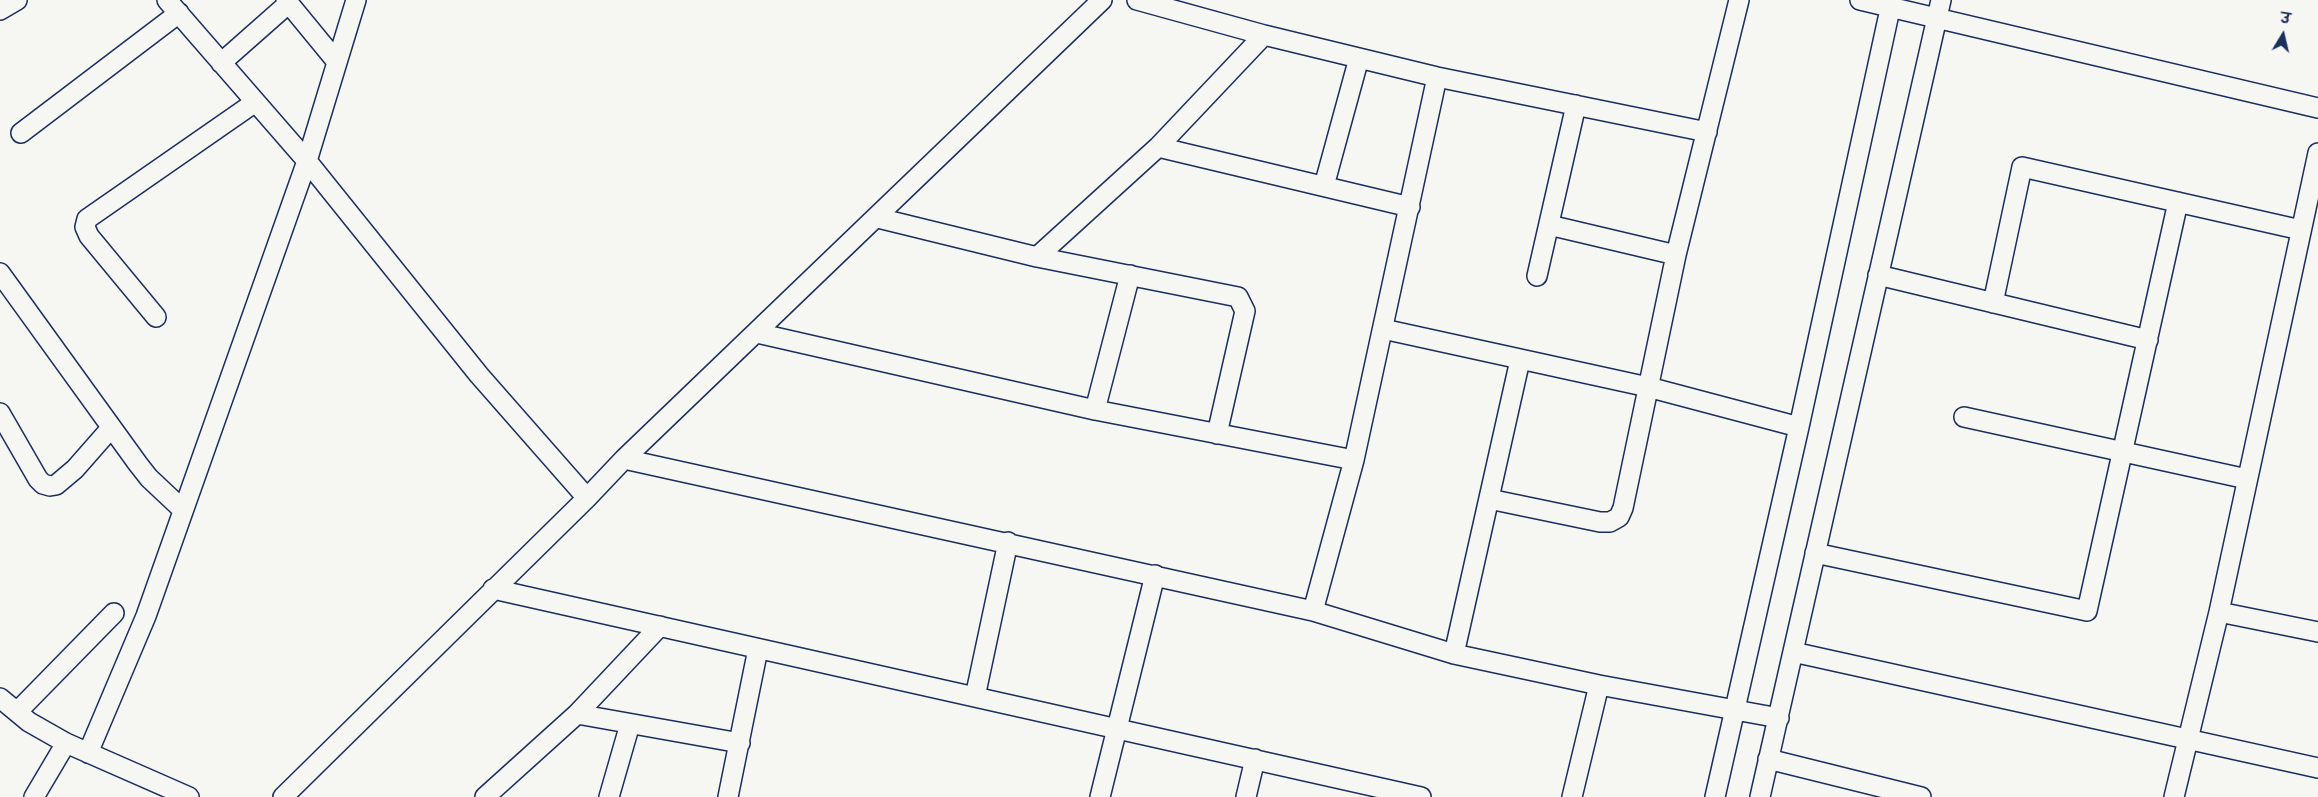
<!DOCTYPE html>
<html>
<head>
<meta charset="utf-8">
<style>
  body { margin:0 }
  #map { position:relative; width:2318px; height:797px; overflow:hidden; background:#f6f6f2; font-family:"Indie Flower","Playpen Sans Deva",sans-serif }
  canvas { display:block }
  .north { position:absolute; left:2258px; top:10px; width:50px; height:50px; -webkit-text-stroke:4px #f6f6f2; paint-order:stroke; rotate:9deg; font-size:14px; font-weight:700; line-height:20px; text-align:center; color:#1b2f5e }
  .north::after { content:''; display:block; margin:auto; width:18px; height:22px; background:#1b2f5e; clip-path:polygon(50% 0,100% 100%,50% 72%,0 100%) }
</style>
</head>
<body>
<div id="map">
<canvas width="2318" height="797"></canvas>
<div class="north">उ</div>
</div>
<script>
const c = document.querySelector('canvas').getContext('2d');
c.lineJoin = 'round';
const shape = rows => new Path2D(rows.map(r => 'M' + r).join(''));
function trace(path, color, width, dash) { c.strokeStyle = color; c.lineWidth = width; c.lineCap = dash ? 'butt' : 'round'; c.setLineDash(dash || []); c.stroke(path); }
const minor = shape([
  [167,0,307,161,479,375,587,498],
  [286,0,337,62],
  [1137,0,1264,35,1437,77,1707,132],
  [1860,0,2318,108],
  [0,10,17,0],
  [221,63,289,3],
  [21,133,179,13],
  [1158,147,1410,207],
  [1324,186,1359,58],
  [878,218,1037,257,1238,297,1245,311,1217,434],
  [1549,225,1676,255],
  [1037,257,1158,147,1264,35],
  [0,273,138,464,149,478,183,510],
  [1878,275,2148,340],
  [1537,276,1576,105],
  [1993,303,2022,167,2301,230],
  [156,317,89,236,85,227,87,219,254,103],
  [1383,329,1648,387,1799,427],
  [757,333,1095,410,1354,460],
  [1095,410,1130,275],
  [0,413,38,479,43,484,50,486,56,485,75,469,111,428],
  [1964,417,2247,479],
  [624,459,1313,611,1454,654,1599,685,1779,718],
  [1489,499,1600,522,1610,522,1619,517,1623,508,1676,255,1739,0],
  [1815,553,2087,611,2178,202],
  [493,589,1421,797],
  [1313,611,1354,460,1437,77],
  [2219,612,2318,632],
  [1793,652,2318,768],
  [1454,654,1520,360],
  [975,697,1008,542],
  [0,698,29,722,66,743,189,797],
  [17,712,114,613],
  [577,714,740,743],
  [88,753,146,616,307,161,356,0],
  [1768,759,1921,797],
  [34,797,66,743],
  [283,797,587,498,624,459,1102,0],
  [485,797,577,714,660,626],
  [609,797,630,724],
  [728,797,758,649],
  [1100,797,1155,575],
  [1246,797,1255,759],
  [1572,797,1599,685],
  [1715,797,1799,427,1892,0],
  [1760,797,1941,0],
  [2174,797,2219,612,2318,153]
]);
trace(minor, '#1b2f5e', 22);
trace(minor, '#f6f6f2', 19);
</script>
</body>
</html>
